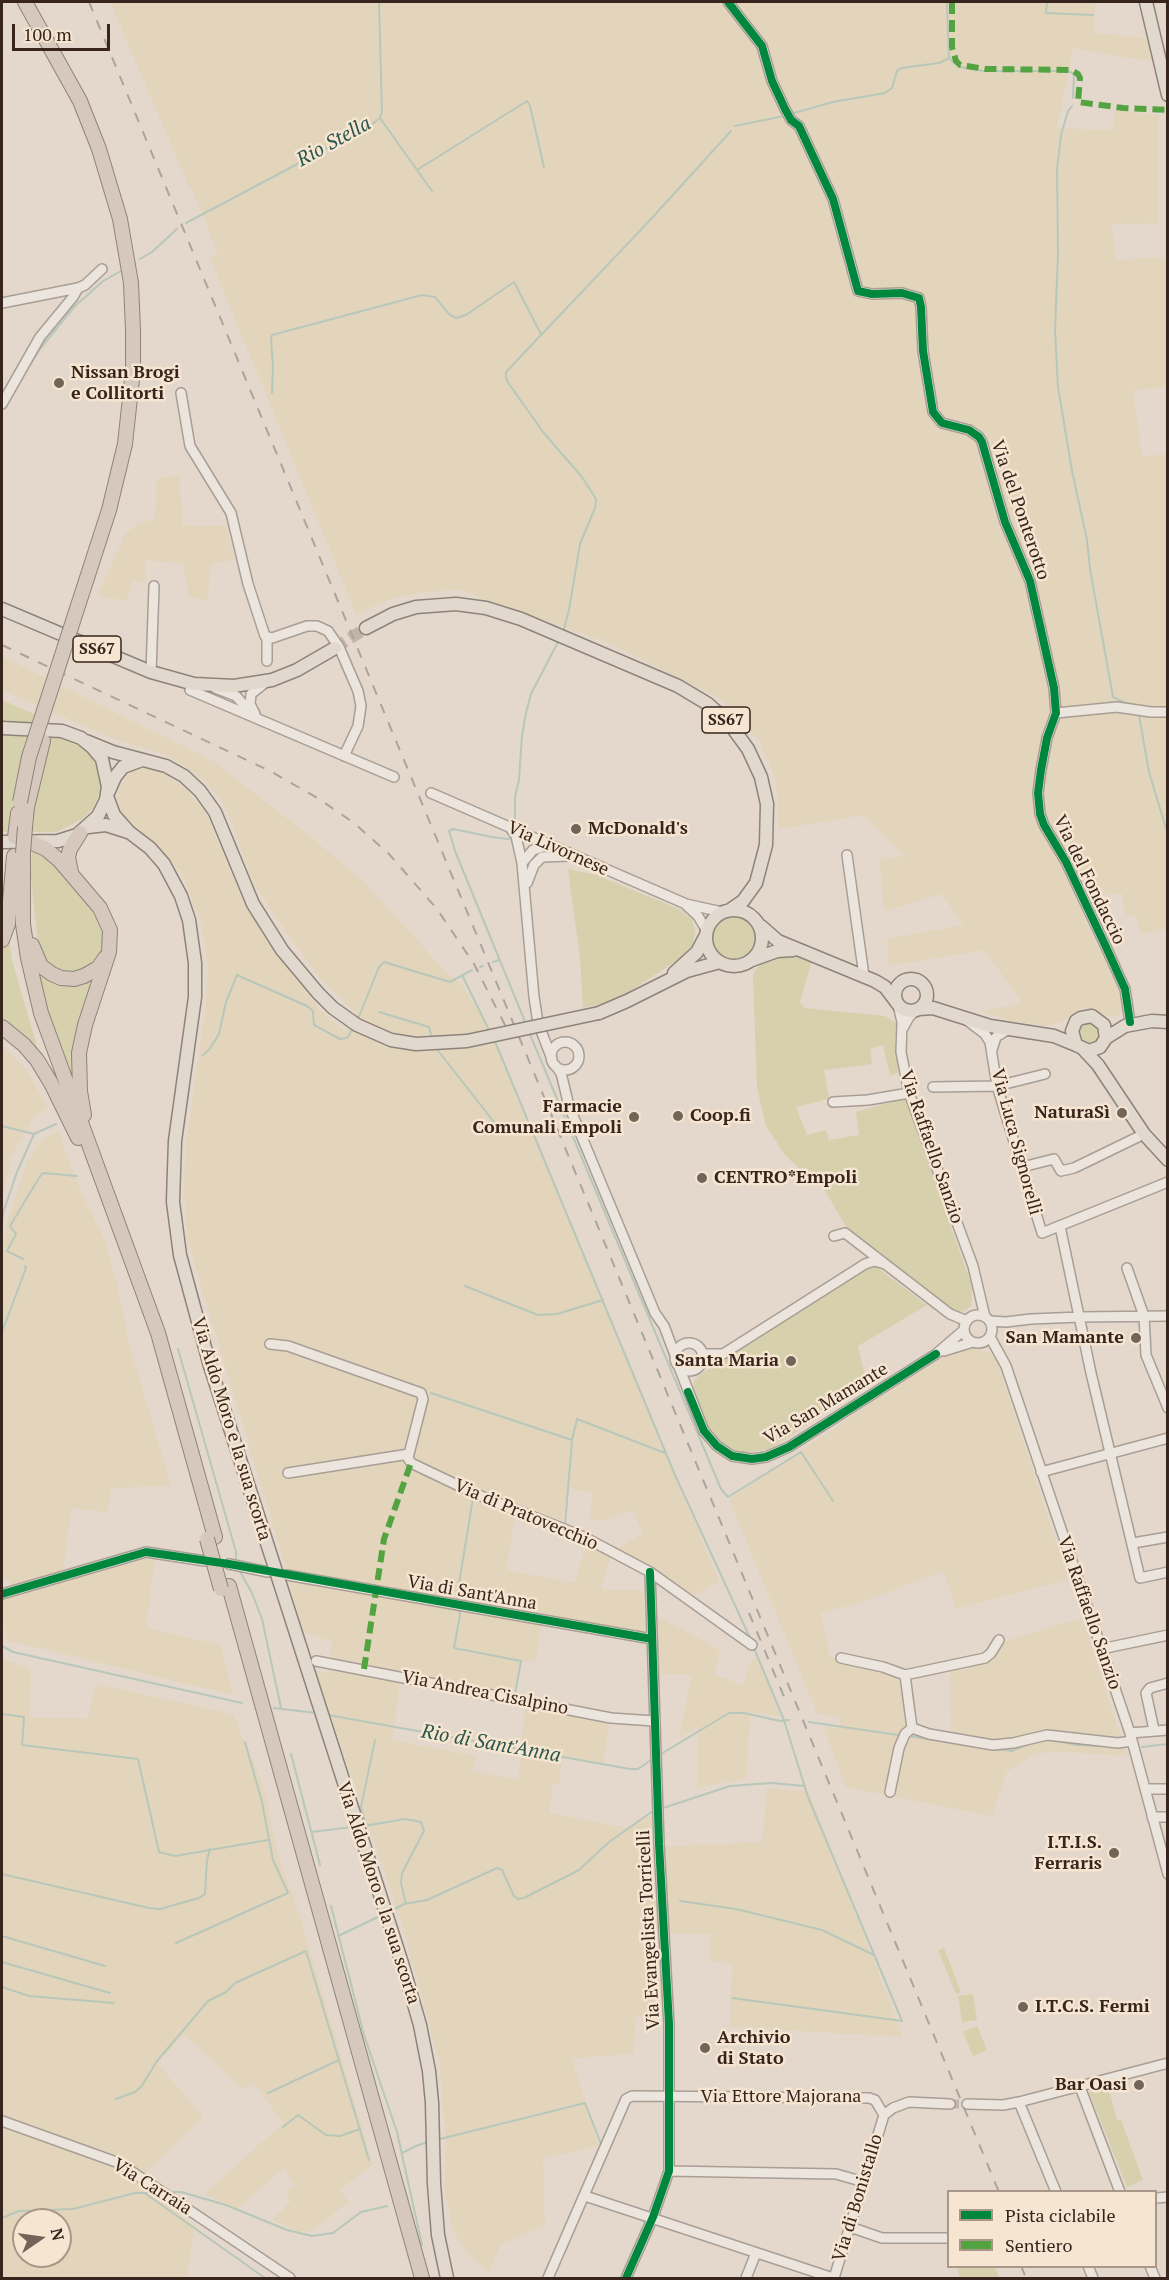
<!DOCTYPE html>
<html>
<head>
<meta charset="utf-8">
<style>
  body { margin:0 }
  #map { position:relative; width:1169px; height:2280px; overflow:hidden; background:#e3d8cb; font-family:"PT Serif",serif }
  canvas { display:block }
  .frame { position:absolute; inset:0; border:3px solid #37251d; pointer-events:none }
  .legend { position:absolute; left:947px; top:2190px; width:210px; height:78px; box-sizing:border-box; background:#f5e5d1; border:2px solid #a99889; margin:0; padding:8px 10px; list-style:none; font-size:18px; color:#37251d }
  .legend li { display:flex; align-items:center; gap:12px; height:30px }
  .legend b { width:30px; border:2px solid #a99889 }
  .north { position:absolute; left:12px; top:2208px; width:60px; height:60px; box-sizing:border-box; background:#f5e5d1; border:2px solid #a99889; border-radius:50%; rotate:77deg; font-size:16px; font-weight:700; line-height:24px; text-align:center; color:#37251d }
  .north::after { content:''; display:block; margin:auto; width:21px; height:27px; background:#73645a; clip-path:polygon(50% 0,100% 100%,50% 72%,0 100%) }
  .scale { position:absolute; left:12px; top:24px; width:98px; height:27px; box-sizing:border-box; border:3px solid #37251d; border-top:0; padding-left:8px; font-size:18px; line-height:21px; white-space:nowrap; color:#37251d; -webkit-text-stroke:4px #f5e5d1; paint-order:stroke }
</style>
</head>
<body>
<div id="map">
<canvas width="1169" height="2280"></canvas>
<div class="frame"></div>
<ul class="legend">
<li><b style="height:8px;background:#00873e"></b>Pista ciclabile</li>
<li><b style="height:8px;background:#53a341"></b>Sentiero</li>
</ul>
<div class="north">N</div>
<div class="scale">100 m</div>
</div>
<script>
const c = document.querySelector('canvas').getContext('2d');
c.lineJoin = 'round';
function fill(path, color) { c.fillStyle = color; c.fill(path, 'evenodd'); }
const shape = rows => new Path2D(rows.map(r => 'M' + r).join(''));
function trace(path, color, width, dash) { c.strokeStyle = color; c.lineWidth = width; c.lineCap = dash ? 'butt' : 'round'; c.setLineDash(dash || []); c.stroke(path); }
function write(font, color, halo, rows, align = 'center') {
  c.font = font + ' "PT Serif",serif'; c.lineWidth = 5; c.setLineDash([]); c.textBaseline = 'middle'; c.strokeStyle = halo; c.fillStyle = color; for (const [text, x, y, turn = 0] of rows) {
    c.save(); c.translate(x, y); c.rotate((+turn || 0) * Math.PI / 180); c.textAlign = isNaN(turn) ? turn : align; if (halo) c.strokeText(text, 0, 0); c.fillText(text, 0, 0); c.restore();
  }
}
fill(shape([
  [110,2,1095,2,1094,33,1148,38,1152,62,1073,48,1057,128,1113,130,1115,110,1159,115,1159,223,1112,224,1116,260,1167,257,1167,387,1133,390,1142,456,1167,454,1167,929,1140,934,1136,915,1126,917,1122,893,1077,899,1089,930,1110,969,1127,1012,1111,1017,1082,1007,1064,1021,1045,1026,1011,1021,982,1011,1023,1003,984,950,889,966,887,939,963,925,942,894,884,911,880,860,905,856,864,815,779,829,776,779,759,740,721,699,606,642,459,590,425,592,393,598,356,614,210,258,218,254,194,194,189,186],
  [179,475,183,526,226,525,234,560,210,564,208,602,189,596,183,564,145,560,145,582,132,581,127,601,97,596,126,533,138,524,155,519,157,479],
  [2,656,213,761,311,837,365,883,447,973,461,984,490,1028,719,1581,691,1597,618,1548,643,1533,632,1510,604,1521,590,1519,592,1493,568,1488,562,1523,517,1506,506,1570,575,1583,587,1542,611,1554,601,1589,644,1591,645,1610,720,1650,714,1675,743,1685,752,1659,759,1660,780,1716,750,1713,746,1779,697,1788,698,1727,679,1737,692,1675,655,1674,654,1636,541,1619,536,1661,520,1661,513,1694,401,1675,392,1740,475,1756,473,1771,518,1780,525,1708,609,1722,603,1764,562,1757,559,1785,553,1784,549,1813,627,1828,652,1815,651,1847,762,1842,767,1788,809,1792,903,2037,730,2027,732,1964,710,1961,710,1934,667,1933,670,2017,636,2017,633,2054,572,2058,599,2146,543,2158,545,2225,501,2244,488,2272,467,2252,454,2233,445,2194,445,2128,439,2060,401,1920,315,1670,329,1674,332,1641,302,1632,286,1568,188,1242,184,1194,185,1153,206,1006,208,965,202,927,185,881,170,859,122,816,115,805,120,787,130,772,143,768,156,769,183,786,205,811,244,903,282,959,318,1007,345,1032,356,1013,320,978,291,939,254,884,225,806,203,779,169,756,111,738,2,690],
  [2,1045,26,1069,48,1108,34,1116,11,1158,2,1200],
  [58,1131,78,1185,105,1241,116,1280,129,1343,171,1486,111,1488,107,1512,71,1508,62,1579,145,1556,155,1558,146,1628,221,1645,233,1695,6,1640,2,1597,11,1594,10,1581,2,1580,2,1255,7,1221,28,1161,41,1141],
  [973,1348,988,1352,997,1361,1068,1579,956,1609,944,1571,856,1604,821,1613,830,1658,897,1672,901,1679,906,1731,951,1739,950,1670,972,1666,994,1659,1001,1642,1082,1618,1127,1756,1052,1751,1031,1756,1007,1772,992,1816,846,1787,823,1727,839,1729,840,1718,817,1713,729,1499,873,1402,955,1350],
  [2,1659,31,1669,29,1717,88,1719,95,1684,233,1714,265,1791,277,1852,300,1917,373,2164,340,2190,349,2202,311,2231,298,2232,272,2220,291,2201,286,2193,294,2185,284,2168,237,2209,205,2194,283,2123,255,2084,243,2089,184,2034,157,2063,203,2117,136,2182,194,2225,187,2278,2,2278],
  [24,2220,60,2220,60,2256,24,2256]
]), '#e3d5bc');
fill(shape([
  [2,700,34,714,32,722,2,721],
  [2,733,70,739,81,744,88,751,97,766,101,784,100,793,93,808,82,819,57,832,2,832],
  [32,847,45,851,92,904,101,923,104,937,102,950,94,964,82,971,67,972,56,968,47,960,38,945,31,877],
  [568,869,596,875,679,909,692,920,695,931,693,944,682,957,635,988,610,1002,583,1008,580,958],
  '710 938a24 24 0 1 1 48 0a24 24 0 1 1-48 0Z',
  [9,937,12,961,39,1053,9,1023,2,1020,2,948],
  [801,955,812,960,800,1002,804,1008,885,1016,896,1023,895,1041,898,1073,890,1075,883,1045,870,1049,872,1064,824,1070,829,1099,796,1107,807,1135,826,1130,829,1140,859,1135,856,1112,905,1098,972,1286,971,1306,964,1311,958,1312,951,1308,848,1230,823,1187,805,1174,785,1155,766,1126,757,1088,753,975,758,966,766,961,777,957],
  [36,965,45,976,98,973,75,1083,48,1013],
  '1078 1033a11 11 0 1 1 22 0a11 11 0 1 1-22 0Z',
  [875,1266,927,1305,858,1346,867,1385,770,1449,746,1453,732,1449,718,1440,705,1423,693,1393,694,1381,698,1376,868,1268],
  [944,1948,961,1992,956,1994,938,1950],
  [973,1994,977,2020,962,2022,958,1996],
  [977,2026,987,2050,973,2056,963,2032],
  [1108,2086,1117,2120,1121,2120,1143,2180,1127,2187,1089,2092],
  [958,2267,995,2267,999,2278,962,2278,959,2277]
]), '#d6d0ad');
trace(shape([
  [947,2,949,58,953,62,960,67,983,71,1068,71,1074,74,1073,98],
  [1047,2,1046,13,1093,15],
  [1072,106,1068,111,1061,135,1057,170,1058,254,1055,331,1058,387,1072,471,1087,540,1090,569,1113,697,1130,705],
  [794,113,833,102,885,93,892,88,897,71,901,68,939,63,949,58],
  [380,118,432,191],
  [735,126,784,116],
  [417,170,527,101,530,106,544,167],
  [186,223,371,125,380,118,382,112,379,2],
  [140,259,152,252,177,229],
  [21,379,40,349,74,307,103,281,121,271],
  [272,393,273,367,271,339,272,335,422,295,435,297,450,315,456,318,466,315,514,282,541,334],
  [563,632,569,610,580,544,595,508,596,499,582,477,543,432,509,384,506,378,506,372,651,219,731,131],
  [1139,715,1149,772,1168,835],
  [515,821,515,797,519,780,522,736,526,713,531,694,559,640],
  [513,837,508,839,492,837,453,829,449,831,455,851,526,1024],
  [493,962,499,960],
  [480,967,483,966],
  [462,975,490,1032],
  [379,1012,429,1027,432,1038],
  [358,1019,379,967,384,962,450,982,472,970],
  [529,1032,721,1489,728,1497,801,1452,833,1501],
  [494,1039,675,1475,750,1638],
  [436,1048,501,1131,508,1132,530,1125],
  [203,1055,209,1050,219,1034,226,1002,237,975,307,1006,313,1011,314,1025,340,1039,347,1038,354,1027],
  [2,1126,34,1134,56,1124],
  [2,1224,3,1213,17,1172,34,1134],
  [23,1259,7,1251,16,1234,10,1226,39,1178,43,1173,77,1176],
  [465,1286,538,1315,557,1314,603,1300],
  [2,1332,26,1268,25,1266],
  [178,1349,236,1552,236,1563],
  [431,1393,572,1440],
  [534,1522,563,1535,564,1531],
  [565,1525,572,1440,577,1419,665,1453],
  [238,1568,252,1593,262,1619,281,1708],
  [456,1602,473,1498,476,1498],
  [458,1607,460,1615,454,1648,521,1661,515,1694],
  [2,1646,13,1652,242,1703],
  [753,1646,784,1720,808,1797,902,2021],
  [274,1708,316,1713],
  [2,1714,24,1717,22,1745,138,1759,159,1852,175,1856,268,1840],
  [328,1715,630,1769,638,1769,651,1760],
  [809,1722,898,1735],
  [908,1736,950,1742],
  [1051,1740,1078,1745,1108,1746],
  [1142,1747,1168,1744],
  [997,1749,1012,1751,1031,1743],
  [291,1754,320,1865],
  [661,1754,729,1713,744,1713,780,1721,789,1720],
  [663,1808,730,1786,771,1783,805,1786],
  [369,1825,365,1822,361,1807,375,1740],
  [364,1826,405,1819,421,1822,424,1831,402,1873,401,1883,406,1904],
  [311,1832,352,1827],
  [2,1874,149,1908,160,1909,199,1898,205,1894,207,1860,210,1849],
  [680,1901,736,1909,822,1930,874,1955],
  [331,1906,364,2035,397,2132,422,2245],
  [391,1911,404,1904,427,1900,497,1868,502,1870,514,1896,518,1899,524,1898,579,1870,609,1842,653,1811],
  [2,1936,105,1966],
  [338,1936,380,1916],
  [176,1943,288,1893,273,1860,262,1802,245,1742],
  [2,1962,110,1993],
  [2,1987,29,1996,114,2003],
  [732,1998,902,2021],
  [268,2093,339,2060],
  [116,2099,135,2092,141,2087,157,2061,208,2001,226,1992,235,1983,306,1951,369,2160],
  [283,2127,298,2115,326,2135,340,2136,360,2129],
  [440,2139,585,2103,601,2144],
  [402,2153,416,2146,428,2142],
  [173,2192,181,2192,226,2205,287,2230,312,2236,333,2233,361,2212,387,2206],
  [146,2194,265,2278],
  [2,2218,19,2211,73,2209,135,2193,157,2193]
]), '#b7c7ba', 2);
trace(shape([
  [950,2104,967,2104]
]), '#c1b4a8', 9, [9, 4.5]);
trace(shape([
  [335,648,366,628]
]), '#c1b4a8', 12, [12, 6]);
const minor = shape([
  [728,2,762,46,772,81,785,109,791,120,799,126,833,199,858,291,872,294,902,293,919,298,921,307,923,351,933,412,942,423,969,430,979,437,982,442,1005,522,1030,581,1054,688,1056,713,1047,738,1041,770,1038,793,1040,814,1044,825,1066,862,1106,947,1125,989,1130,1022],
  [2,303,78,288,85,285,102,269],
  [181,393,190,446,231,513,248,584,265,636,272,638,307,626,317,626,328,631,339,647,358,691,361,706,358,726,344,756],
  [2,404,40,337,73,297,78,288],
  [267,637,267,661],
  [151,672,154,586],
  [215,688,236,696,252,714],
  [190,690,394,777],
  [1056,713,1117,707,1151,712,1168,712],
  [255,714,250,704,251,694,266,682],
  [431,793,686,904,722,912],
  [511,829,516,836,522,863,534,997,538,1023,552,1059],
  [847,855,864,976],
  [522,863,533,850,549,845],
  [527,883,534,865,542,857,569,856],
  [687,906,698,916,707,931],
  [898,1005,902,1022,901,1052,909,1093,973,1266,985,1317],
  [969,1022,985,1034,990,1042,997,1086,1042,1233,1168,1182],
  [903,1028,909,1017,915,1011],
  '551 1056a14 14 0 1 1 28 0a14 14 0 1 1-28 0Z',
  [992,1050,996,1037,1009,1029],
  [555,1065,561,1073,569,1106,655,1313,664,1326,675,1355],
  [933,1087,997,1086,1045,1074],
  [833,1102,868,1100,909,1093],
  [1022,1167,1054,1159,1061,1171,1074,1168,1144,1134],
  [1061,1231,1091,1373,1140,1578,1168,1572],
  [834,1236,845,1233,950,1314,967,1321],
  [1127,1268,1144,1316,1146,1355,1168,1408],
  '964 1329a14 14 0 1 1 28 0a14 14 0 1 1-28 0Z',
  [990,1321,1006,1322,1031,1319,1080,1317,1168,1316],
  [990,1337,1006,1366,1130,1733,1168,1874],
  '675 1357a14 14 0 1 1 28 0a14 14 0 1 1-28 0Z',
  [270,1344,288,1346,421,1393,423,1399,408,1458,411,1463,476,1494,584,1537,650,1572,752,1645],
  [944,1351,973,1342],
  [702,1354,723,1354,865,1264,874,1261,885,1264],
  [679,1367,704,1431,717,1446,732,1456,752,1459,766,1457,789,1447,936,1354,964,1330],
  [1041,1472,1168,1438],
  [288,1473,409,1454],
  [1133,1543,1168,1537],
  [229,1564,268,1572],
  [287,1575,652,1639],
  [2,1594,146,1552,205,1561],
  [1101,1649,1168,1635],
  [841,1658,883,1667,905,1675,985,1658,991,1653,999,1640],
  [316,1661,611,1718,654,1721],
  [912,1728,929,1734,993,1745,1013,1743,1047,1735,1118,1743,1132,1741],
  [1154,1730,1146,1693,1150,1688,1168,1683],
  [1130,1733,1168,1730],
  [1145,1789,1168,1789],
  [890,1792,899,1748,905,1734,912,1728,905,1675],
  [1152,1817,1168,1817],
  [1080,2087,1120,2192],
  [1019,2102,1056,2192],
  [967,2104,1003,2105,1019,2102,1168,2063],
  [2,2121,119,2163,290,2278],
  [669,2171,836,2174,864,2182],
  [585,2196,833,2278],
  [1156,2198,1168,2197],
  [850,2227,882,2238,948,2238],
  [1088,2266,1093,2278],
  [1150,2266,1155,2278],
  [548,2278,626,2099,632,2096,869,2098,875,2100,884,2115],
  [626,2278,653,2217,669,2171,669,2024,659,1844,650,1572],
  [746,2278,756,2253],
  [834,2278,884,2115,893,2108,909,2102,950,2104]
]);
const major = shape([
  [1146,2,1168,95],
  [2,609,151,672,194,684,234,686,272,680,297,670,335,648],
  [366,628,393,614,416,607,456,604,486,608,521,619,678,686,708,704,729,723,748,749,761,777,767,804,766,845,756,883,743,901,730,910],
  [2,728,62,731,81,738,92,747,102,759,108,787,106,800,98,816,77,835,58,841,2,842],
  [86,741,113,752,166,766,184,776,200,791,215,812,253,904,282,950,318,993],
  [109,791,115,777,123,767,142,760],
  [107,796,114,815,129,832,150,848,164,864,181,896,189,920,195,963,195,997,175,1141,174,1170,173,1202,180,1255,210,1366,402,1963,420,2025,429,2071,432,2103,434,2184,438,2235,447,2278],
  [88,827,106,825,128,832],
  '706 938a28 28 0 1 1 56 0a28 28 0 1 1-56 0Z',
  [761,926,778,941,875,981,885,987,897,1003],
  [752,960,777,951,793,950],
  [674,973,697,952,706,935],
  '895 995a16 16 0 1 1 32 0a16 16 0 1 1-32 0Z',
  [919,1009,933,1008,990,1026,1054,1036,1076,1045],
  [599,1013,627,1001,687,971,720,962],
  [1106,1038,1104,1025,1092,1016,1081,1018,1076,1021,1072,1031,1076,1045,1089,1051,1100,1047,1106,1038,1125,1026,1152,1021,1168,1022],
  [1084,1050,1098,1065,1144,1134,1168,1160]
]);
const highway = shape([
  [25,2,80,101,99,149,120,219,131,283,133,330,133,370,125,444],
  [25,827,27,807,43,741],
  [15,837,18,813],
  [30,842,46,849,60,861,100,908,110,930,109,952,85,1025,79,1053,80,1091,84,1115],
  [23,853,23,924,28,958,41,1013,158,1333,215,1537],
  [71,872,68,857,70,849,80,833],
  [2,940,8,924,14,856],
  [32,945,41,966,52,974,61,978,74,979,84,976,98,968,105,958],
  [2,1027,24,1045,37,1060,51,1083,78,1138],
  [229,1586,422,2278]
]);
trace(minor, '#a89e95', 12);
trace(major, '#8d837b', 15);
trace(highway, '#8d837b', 16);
trace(minor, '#ebe5dd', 9);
trace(major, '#e2d9ce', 12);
trace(highway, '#d6c8bc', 14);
trace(shape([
  [89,2,999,2192],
  [2,645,272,772,319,799,354,823,389,854,437,909,474,964,508,1031],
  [749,1613,785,1699],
  [1021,2266,1026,2278]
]), '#aba49d', 2, [10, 10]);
const majorBridge = shape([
  [318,993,333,1008,357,1025,391,1040,416,1044,467,1041,599,1013]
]);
const highwayBridge = shape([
  [20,802,29,757,109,510,125,444],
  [23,853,25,827],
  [207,1539,221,1589]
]);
trace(majorBridge, '#8d837b', 15, []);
trace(highwayBridge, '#8d837b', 16, []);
trace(majorBridge, '#e2d9ce', 12);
trace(highwayBridge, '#d6c8bc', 14);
trace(shape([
  [952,2,952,47,956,61,960,65,986,69,1071,70,1078,74,1080,78,1078,102,1123,108,1168,110],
  [364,1669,384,1539,411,1463]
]), '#53a341', 6, [12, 6]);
trace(shape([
  [728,2,762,46,772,81,785,109,791,120,799,126,833,199,858,291,872,294,902,293,919,298,921,307,923,351,933,412,942,423,969,430,979,437,982,442,1005,522,1030,581,1054,688,1056,713,1047,738,1041,770,1038,793,1040,814,1044,825,1066,862,1106,947,1125,989,1130,1022],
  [688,1392,704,1431,717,1446,732,1456,752,1459,766,1457,789,1447,936,1354],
  [2,1594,146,1552,229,1564,652,1639],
  [626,2278,653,2217,669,2171,669,2024,659,1844,650,1572]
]), '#00873e', 8);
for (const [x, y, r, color] of [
  [59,383,6,"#73645a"],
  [576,829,6,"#73645a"],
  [1122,1113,6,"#73645a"],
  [678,1116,6,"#73645a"],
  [634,1117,6,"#73645a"],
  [702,1178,6,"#73645a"],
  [1136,1338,6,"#73645a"],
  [791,1361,6,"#73645a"],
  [1114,1853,6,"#73645a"],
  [1023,2007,6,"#73645a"],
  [705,2048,6,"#73645a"],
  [1139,2085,6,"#73645a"]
]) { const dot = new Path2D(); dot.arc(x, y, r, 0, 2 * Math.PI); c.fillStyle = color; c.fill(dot); trace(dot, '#f5e5d1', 2); }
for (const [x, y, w] of [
  [97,649,48],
  [726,720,48]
]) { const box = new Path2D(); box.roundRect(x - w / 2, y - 13, w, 26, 4.5); c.fillStyle = '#f5e5d1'; c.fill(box); trace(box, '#37251d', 1.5); }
write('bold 16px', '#37251d', null, [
  ["SS67",97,649],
  ["SS67",726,720]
]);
write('bold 18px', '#37251d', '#f5e5d1', [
  ["Nissan Brogi",71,373],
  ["e Collitorti",71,394],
  ["McDonald's",588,829],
  ["Farmacie",622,1107,"right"],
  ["Comunali Empoli",622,1128,"right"],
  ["NaturaSì",1110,1113,"right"],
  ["Coop.fi",690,1116],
  ["CENTRO*Empoli",714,1178],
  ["San Mamante",1124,1338,"right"],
  ["Santa Maria",779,1361,"right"],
  ["I.T.I.S.",1102,1843,"right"],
  ["Ferraris",1102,1864,"right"],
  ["I.T.C.S. Fermi",1035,2007],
  ["Archivio",717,2038],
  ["di Stato",717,2059],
  ["Bar Oasi",1127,2085,"right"]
], 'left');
write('18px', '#37251d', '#f5e5d1', [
  ["Via del Ponterotto",1020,510,71],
  ["Via Livornese",558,849,24],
  ["Via del Fondaccio",1089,880,64],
  ["Via Luca Signorelli",1016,1142,75],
  ["Via Raffaello Sanzio",931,1147,71],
  ["Via San Mamante",826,1404,-31],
  ["Via Aldo Moro e la sua scorta",231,1429,73],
  ["Via di Pratovecchio",526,1515,23],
  ["Via di Sant'Anna",472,1593,10],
  ["Via Raffaello Sanzio",1089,1613,71],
  ["Via Andrea Cisalpino",485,1693,11],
  ["Via Aldo Moro e la sua scorta",378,1893,72],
  ["Via Evangelista Torricelli",649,1930,-93],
  ["Via Ettore Majorana",781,2097],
  ["Via Carraia",152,2187,32],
  ["Via di Bonistallo",858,2198,-73]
]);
write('italic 20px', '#2c564d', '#f5e5d1', [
  ["Rio Stella",334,142,-29],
  ["Rio di Sant'Anna",491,1744,10]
]);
</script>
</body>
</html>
